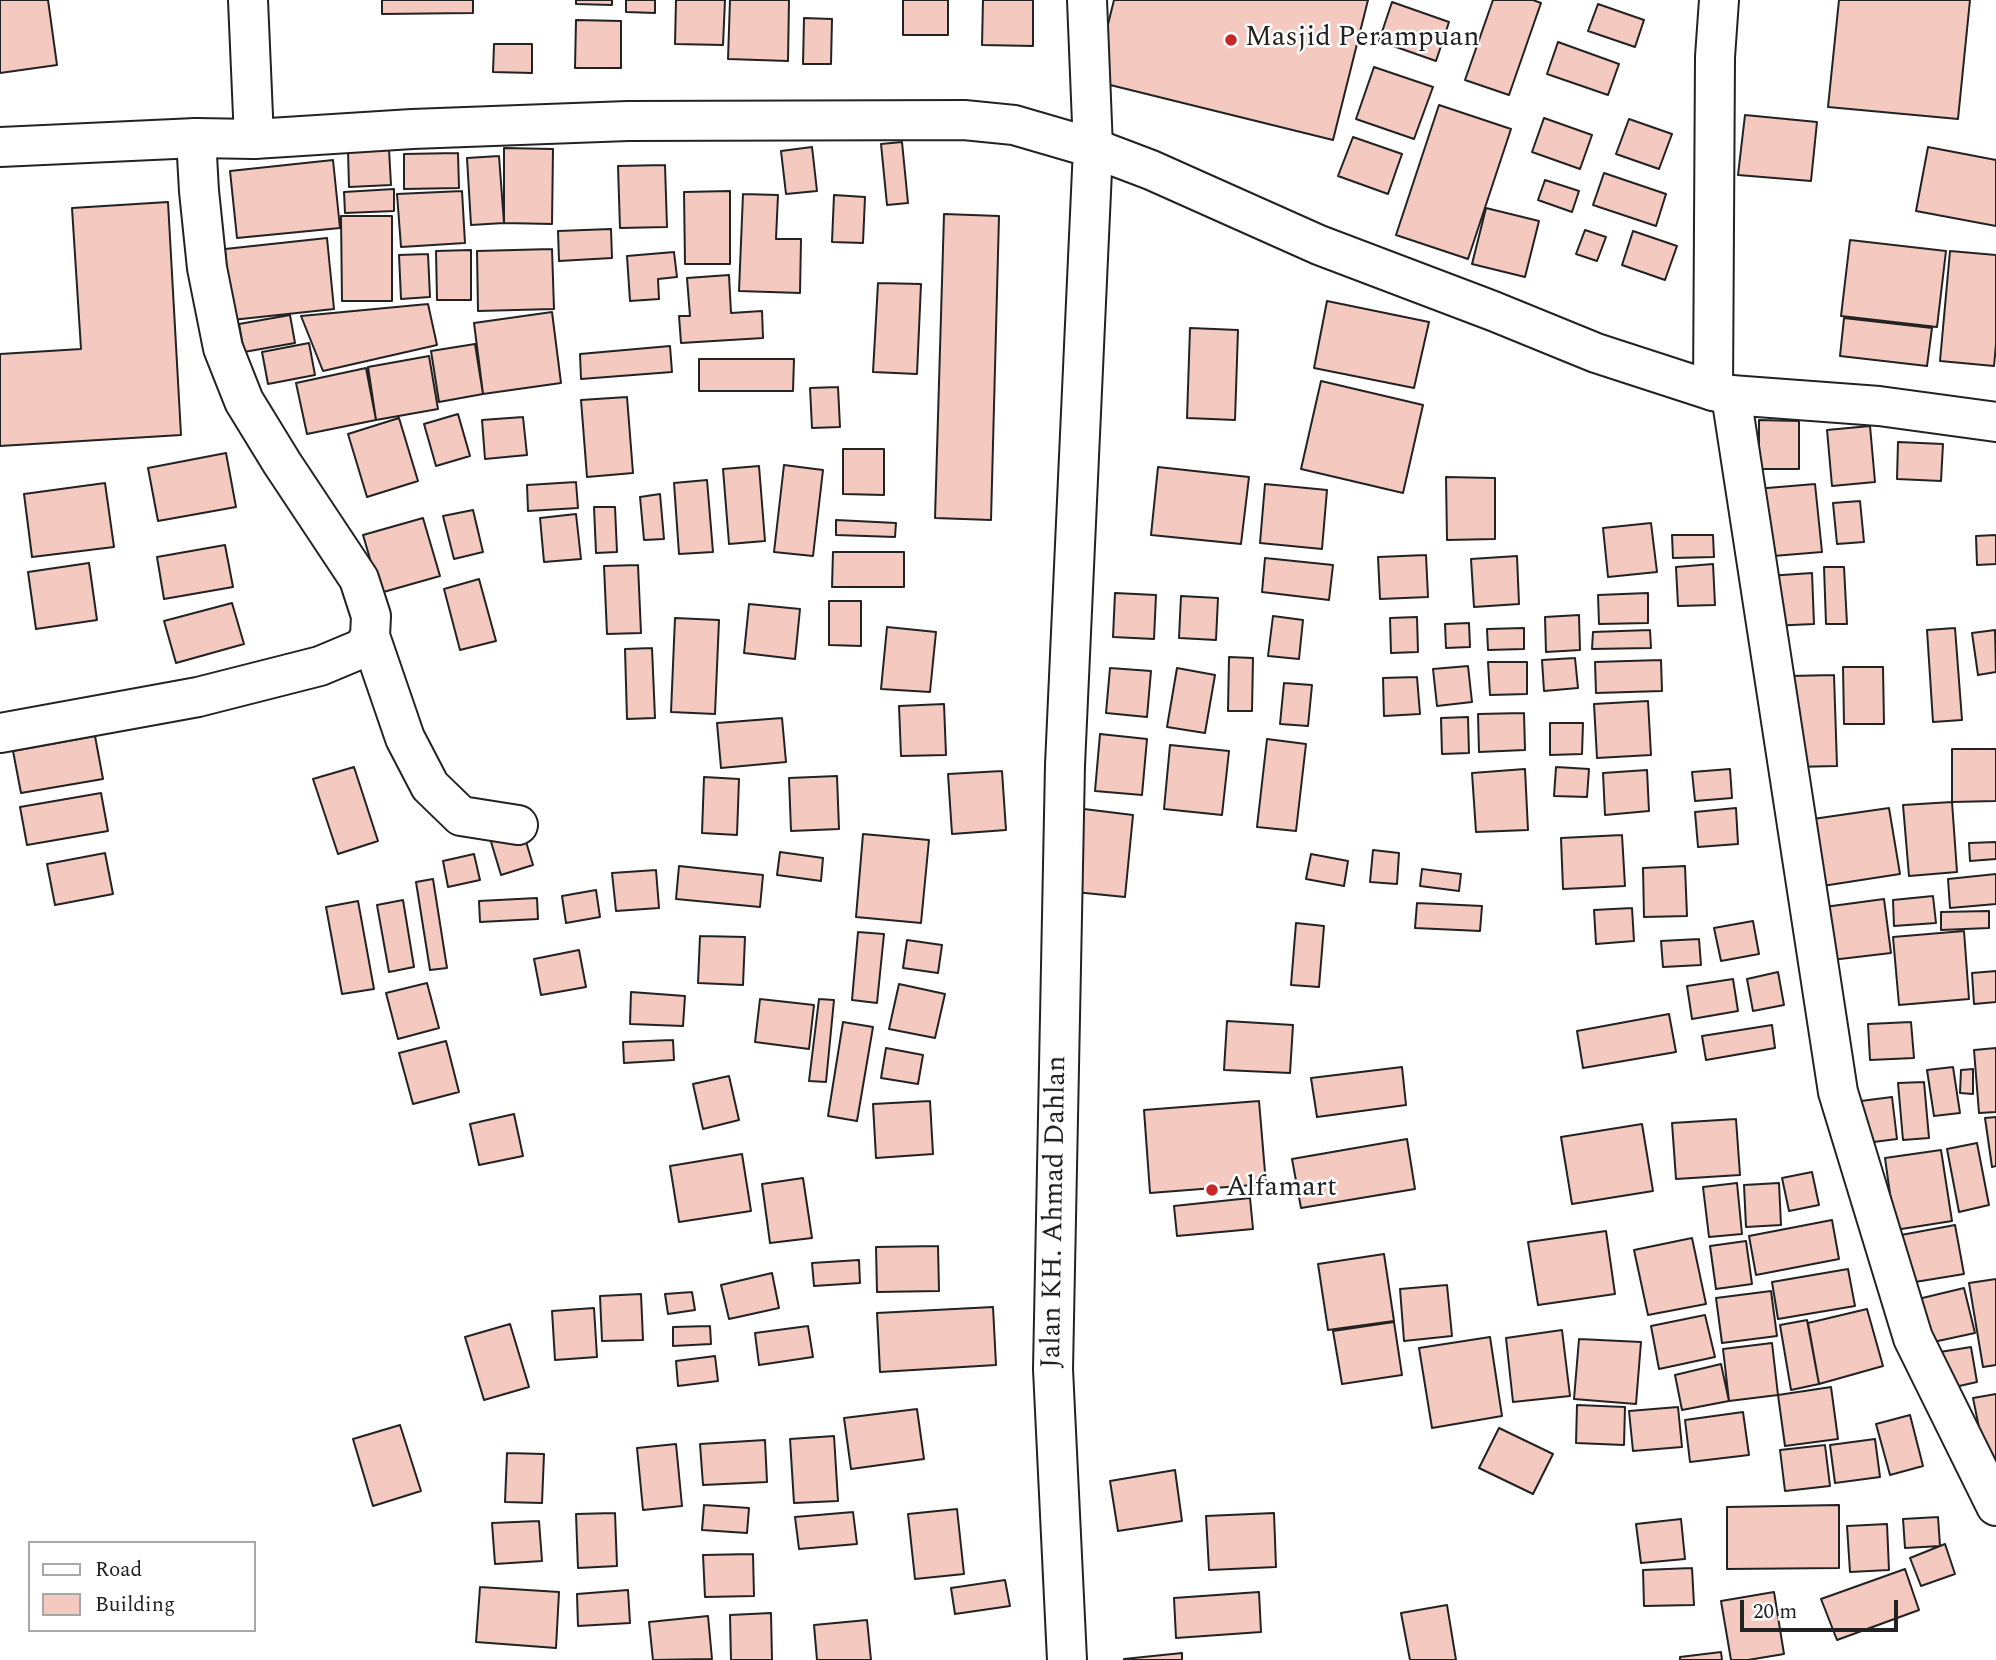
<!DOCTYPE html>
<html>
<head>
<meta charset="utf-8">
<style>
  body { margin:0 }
  #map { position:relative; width:1996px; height:1660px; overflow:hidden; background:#fff; font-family:Spectral,serif }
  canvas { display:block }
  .legend { position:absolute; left:28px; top:1541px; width:228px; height:91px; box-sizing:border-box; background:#fff; border:2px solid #a7a7a7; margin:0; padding:9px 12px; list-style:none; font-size:21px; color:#222 }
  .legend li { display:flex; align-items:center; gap:14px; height:35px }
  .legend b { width:35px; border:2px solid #a7a7a7 }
  .scale { position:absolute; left:1740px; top:1600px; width:158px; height:32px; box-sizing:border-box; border:4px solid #222; border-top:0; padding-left:9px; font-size:21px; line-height:24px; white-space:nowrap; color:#222; -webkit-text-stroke:5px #fff; paint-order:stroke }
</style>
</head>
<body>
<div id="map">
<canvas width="1996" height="1660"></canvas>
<ul class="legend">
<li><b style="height:9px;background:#fff"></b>Road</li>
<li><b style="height:19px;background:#f3c9c0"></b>Building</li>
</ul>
<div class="scale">20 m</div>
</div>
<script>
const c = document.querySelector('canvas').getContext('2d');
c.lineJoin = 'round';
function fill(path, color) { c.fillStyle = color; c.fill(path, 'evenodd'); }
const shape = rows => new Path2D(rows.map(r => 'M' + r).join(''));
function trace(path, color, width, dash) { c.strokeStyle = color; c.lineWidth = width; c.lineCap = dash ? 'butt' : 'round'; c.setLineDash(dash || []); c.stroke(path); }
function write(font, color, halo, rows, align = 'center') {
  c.font = font + ' Spectral,serif'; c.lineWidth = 5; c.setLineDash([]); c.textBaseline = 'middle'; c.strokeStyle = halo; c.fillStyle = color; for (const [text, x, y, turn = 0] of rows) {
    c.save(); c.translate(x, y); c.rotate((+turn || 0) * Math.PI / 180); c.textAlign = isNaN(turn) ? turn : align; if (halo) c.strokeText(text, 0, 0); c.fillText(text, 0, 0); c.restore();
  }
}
const building = shape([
  [0,0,48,0,57,65,0,73,0,0],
  [382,0,473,0,473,13,382,14,382,0],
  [576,0,612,0,612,5,576,4,576,0],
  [626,0,655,0,655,13,626,12,626,0],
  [676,0,725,0,723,45,675,44,676,0],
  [730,0,789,0,788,61,728,59,730,0],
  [903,0,948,0,948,35,903,35,903,0],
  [983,0,1033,0,1033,46,982,45,983,0],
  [1114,0,1368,0,1333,140,1094,81,1114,0],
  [1493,0,1533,0,1541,3,1509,95,1465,80,1493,0],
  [1839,0,1970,0,1958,119,1828,107,1839,0],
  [1392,2,1449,22,1436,61,1379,41,1392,2],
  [1598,4,1644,20,1635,47,1588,31,1598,4],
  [804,18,832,19,831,64,803,64,804,18],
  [576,20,621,21,621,68,575,68,576,20],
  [1558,42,1619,64,1608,95,1547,74,1558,42],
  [494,44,532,44,532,73,493,72,494,44],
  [1374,67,1433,87,1414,139,1356,119,1374,67],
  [1439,105,1511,129,1468,259,1396,235,1439,105],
  [1745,115,1817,122,1811,181,1738,175,1745,115],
  [1544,118,1592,135,1580,169,1532,152,1544,118],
  [1629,119,1672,134,1659,169,1616,154,1629,119],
  [1353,137,1402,154,1388,194,1338,176,1353,137],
  [902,142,908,203,887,205,881,144,902,142],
  [812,147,817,191,786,194,781,151,812,147],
  [1928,147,1996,160,1996,226,1916,211,1928,147],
  [504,148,553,149,552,224,504,223,504,148],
  [389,149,391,185,349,187,348,151,389,149],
  [458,153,459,188,404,189,404,154,458,153],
  [499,156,504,223,471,225,467,158,499,156],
  [333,160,340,228,237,238,230,171,333,160],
  [665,165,667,227,620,228,618,166,665,165],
  [1604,173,1666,194,1656,226,1593,205,1604,173],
  [1545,180,1579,191,1572,212,1538,200,1545,180],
  [394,189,394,211,345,213,344,192,394,189],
  [462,191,465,243,401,247,397,194,462,191],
  [730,191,730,264,685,264,684,192,730,191],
  [743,194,778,195,776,239,801,239,800,293,739,291,743,194],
  [834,195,865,197,863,243,832,242,834,195],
  [168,202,181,435,0,446,0,354,81,349,72,208,168,202],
  [1486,208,1539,221,1525,277,1472,264,1486,208],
  [944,214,999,216,991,520,935,518,944,214],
  [341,216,392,216,392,301,342,301,341,216],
  [611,229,612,258,559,261,558,231,611,229],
  [1585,230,1606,237,1597,261,1576,254,1585,230],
  [1633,231,1677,246,1665,280,1622,265,1633,231],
  [327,238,334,309,232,320,225,249,327,238],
  [1850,240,1946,251,1937,327,1841,316,1850,240],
  [552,249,554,309,478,311,477,251,552,249],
  [471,250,471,300,437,300,436,251,471,250],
  [1950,251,1996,255,1996,344,1994,366,1940,361,1950,251],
  [674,252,677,277,658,279,659,299,630,301,627,256,674,252],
  [428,254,430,297,401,299,399,255,428,254],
  [729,275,731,313,762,311,763,338,681,343,679,316,690,316,687,278,729,275],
  [878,283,921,284,917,374,873,372,878,283],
  [1327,301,1429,322,1414,388,1314,368,1327,301],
  [428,304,437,345,323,371,301,316,428,304],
  [552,312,561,383,483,394,474,323,552,312],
  [290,315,295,343,244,352,239,324,290,315],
  [1844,318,1932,328,1927,366,1840,356,1844,318],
  [1190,328,1238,330,1235,420,1187,418,1190,328],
  [309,343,315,375,268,384,262,352,309,343],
  [475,344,483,394,439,402,431,351,475,344],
  [670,346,672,372,581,379,580,354,670,346],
  [429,356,438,409,376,420,368,367,429,356],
  [699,359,794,359,793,391,699,391,699,359],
  [366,368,376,420,307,434,296,383,366,368],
  [1321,381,1423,405,1403,493,1301,469,1321,381],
  [838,387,840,427,812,428,810,388,838,387],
  [627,397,633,473,587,477,581,400,627,397],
  [458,414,470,456,436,466,424,424,458,414],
  [523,417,527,455,485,459,482,420,523,417],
  [399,418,418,481,367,497,348,434,399,418],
  [1759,420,1799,421,1799,469,1759,469,1759,420],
  [1870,426,1875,482,1832,486,1827,430,1870,426],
  [1898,442,1943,444,1941,481,1897,479,1898,442],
  [843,449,884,449,884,495,843,494,843,449],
  [226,453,236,507,158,521,148,468,226,453],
  [784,465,823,470,813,556,774,552,784,465],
  [759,466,765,541,729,544,723,469,759,466],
  [1158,467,1249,477,1241,544,1151,535,1158,467],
  [1446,477,1495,478,1495,539,1447,540,1446,477],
  [707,480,713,552,679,554,674,483,707,480],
  [576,482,578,508,528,511,527,485,576,482],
  [105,483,114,547,32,557,24,494,105,483],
  [1265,484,1327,490,1322,549,1260,543,1265,484],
  [1815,484,1822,552,1761,557,1755,489,1815,484],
  [660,494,664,539,644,540,640,497,660,494],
  [1860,501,1864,542,1837,544,1833,503,1860,501],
  [594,507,615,507,617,552,596,553,594,507],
  [473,510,483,552,454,559,443,516,473,510],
  [576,514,581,559,544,562,540,518,576,514],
  [423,518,440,576,380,593,363,535,423,518],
  [836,520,896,523,895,537,836,535,836,520],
  [1651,523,1657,572,1608,577,1603,528,1651,523],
  [1672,535,1713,535,1714,557,1673,558,1672,535],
  [1996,535,1996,564,1977,565,1976,536,1996,535],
  [225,545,233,587,164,599,157,557,225,545],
  [833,552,904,552,904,587,832,587,833,552],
  [1426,555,1428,597,1380,599,1378,557,1426,555],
  [1517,556,1519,604,1474,607,1471,559,1517,556],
  [1265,558,1333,565,1329,600,1262,592,1265,558],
  [89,563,97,620,36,629,28,572,89,563],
  [1713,564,1715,605,1678,606,1676,567,1713,564],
  [638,565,641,633,607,634,604,566,638,565],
  [1824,567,1844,567,1847,624,1826,624,1824,567],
  [1812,573,1814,624,1770,626,1767,576,1812,573],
  [479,579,496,641,460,650,444,589,479,579],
  [1115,593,1156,595,1154,639,1113,637,1115,593],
  [1648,593,1648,623,1599,624,1598,595,1648,593],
  [1181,596,1218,598,1216,640,1179,638,1181,596],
  [829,601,861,601,861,646,829,645,829,601],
  [232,603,244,644,176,663,164,621,232,603],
  [749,604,800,609,795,659,744,653,749,604],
  [1579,615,1580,650,1546,652,1545,617,1579,615],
  [1273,616,1303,620,1299,659,1268,656,1273,616],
  [1417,617,1418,652,1391,653,1390,618,1417,617],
  [675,618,719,620,715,714,671,712,675,618],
  [1469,623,1470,647,1446,648,1445,624,1469,623],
  [887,627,936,632,930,692,881,689,887,627],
  [1524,628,1524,649,1488,650,1487,629,1524,628],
  [1955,628,1962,720,1933,722,1927,630,1955,628],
  [1650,630,1651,648,1592,649,1593,632,1650,630],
  [1995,630,1996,672,1978,675,1972,633,1995,630],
  [652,648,655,718,627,719,625,649,652,648],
  [1229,657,1253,658,1252,711,1228,711,1229,657],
  [1575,658,1578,688,1544,691,1542,660,1575,658],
  [1661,660,1662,691,1596,693,1595,662,1661,660],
  [1488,662,1527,662,1527,694,1490,695,1488,662],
  [1468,666,1472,702,1437,706,1433,669,1468,666],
  [1843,667,1883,667,1884,724,1844,724,1843,667],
  [1110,668,1151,671,1147,717,1106,713,1110,668],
  [1177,668,1215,675,1205,733,1167,727,1177,668],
  [1834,675,1837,766,1793,767,1790,676,1834,675],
  [1417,677,1420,714,1384,716,1383,678,1417,677],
  [1284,683,1312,685,1308,726,1280,724,1284,683],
  [1648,701,1651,755,1597,758,1594,704,1648,701],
  [944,704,946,755,901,756,899,706,944,704],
  [1524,713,1525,750,1479,752,1478,714,1524,713],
  [1468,717,1469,753,1442,754,1441,718,1468,717],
  [782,718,786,762,721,768,717,723,782,718],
  [1550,723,1583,723,1582,754,1550,755,1550,723],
  [1100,734,1147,739,1142,795,1095,791,1100,734],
  [95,736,103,779,21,793,13,751,95,736],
  [1267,739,1306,744,1296,831,1257,827,1267,739],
  [1170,745,1229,751,1222,815,1164,809,1170,745],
  [1952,749,1996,749,1996,801,1952,802,1952,749],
  [354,767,378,841,338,854,313,779,354,767],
  [1556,767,1589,769,1587,797,1554,796,1556,767],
  [1525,769,1528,830,1476,832,1472,773,1525,769],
  [1730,769,1732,798,1695,801,1692,772,1730,769],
  [1647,770,1649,811,1605,815,1603,773,1647,770],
  [1002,771,1006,830,952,834,948,774,1002,771],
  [837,776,839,829,791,831,789,778,837,776],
  [704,777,739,779,737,835,702,833,704,777],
  [101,793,108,831,27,845,20,807,101,793],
  [1952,802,1957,872,1909,876,1903,805,1952,802],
  [1736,808,1738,844,1698,847,1695,812,1736,808],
  [1889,808,1900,874,1816,887,1806,820,1889,808],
  [1084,809,1133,815,1125,897,1075,892,1084,809],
  [521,825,533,865,501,875,489,835,521,825],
  [863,834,929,840,921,923,856,917,863,834],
  [1622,835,1625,886,1563,889,1561,838,1622,835],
  [1996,842,1996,859,1970,861,1969,843,1996,842],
  [1373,850,1399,853,1397,884,1370,882,1373,850],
  [780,852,823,858,821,881,777,875,780,852],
  [105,853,113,894,55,905,47,864,105,853],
  [474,854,480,880,448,887,443,861,474,854],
  [1311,854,1348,861,1344,886,1306,879,1311,854],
  [679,866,763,875,760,907,676,899,679,866],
  [1685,866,1687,916,1644,917,1643,868,1685,866],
  [1422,869,1461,874,1459,891,1420,886,1422,869],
  [656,870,659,908,616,911,612,873,656,870],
  [1996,874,1996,904,1950,908,1948,879,1996,874],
  [433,879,447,968,430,970,416,882,433,879],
  [596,890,600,917,566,923,562,896,596,890],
  [1933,896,1936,923,1894,926,1893,900,1933,896],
  [537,898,538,919,480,922,479,901,537,898],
  [1884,899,1891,953,1823,961,1817,908,1884,899],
  [403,900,414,967,389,972,377,905,403,900],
  [358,901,374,989,342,994,326,907,358,901],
  [1417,903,1482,906,1480,931,1415,928,1417,903],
  [1632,908,1634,941,1596,944,1594,910,1632,908],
  [1989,911,1989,928,1941,930,1941,912,1989,911],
  [1753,921,1759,954,1721,961,1714,928,1753,921],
  [1296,923,1324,926,1319,987,1291,985,1296,923],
  [1964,931,1969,999,1899,1005,1893,937,1964,931],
  [858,932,884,934,877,1003,852,1000,858,932],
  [700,936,745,937,743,985,698,983,700,936],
  [1699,939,1701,965,1663,967,1661,941,1699,939],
  [907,940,942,945,938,973,903,968,907,940],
  [579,950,586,987,541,995,534,959,579,950],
  [1996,971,1996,1002,1974,1004,1972,973,1996,971],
  [1778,972,1784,1005,1753,1011,1747,979,1778,972],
  [1733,979,1738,1011,1692,1019,1687,986,1733,979],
  [427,983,439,1028,398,1039,386,993,427,983],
  [899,984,945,994,935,1038,889,1029,899,984],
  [631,992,685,996,683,1026,630,1024,631,992],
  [760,999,814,1005,809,1049,755,1042,760,999],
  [819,999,834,1000,826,1082,809,1081,819,999],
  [1669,1014,1676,1052,1583,1068,1577,1031,1669,1014],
  [1227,1021,1293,1025,1290,1073,1224,1070,1227,1021],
  [843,1022,873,1027,857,1121,828,1116,843,1022],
  [1911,1022,1914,1058,1870,1060,1868,1024,1911,1022],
  [1772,1025,1775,1048,1706,1060,1702,1036,1772,1025],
  [673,1040,674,1060,624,1063,623,1042,673,1040],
  [446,1041,459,1092,413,1104,399,1053,446,1041],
  [886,1048,923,1055,918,1084,881,1078,886,1048],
  [1996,1048,1996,1112,1979,1113,1974,1050,1996,1048],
  [1402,1067,1406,1105,1317,1117,1311,1078,1402,1067],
  [1953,1067,1960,1113,1934,1116,1927,1070,1953,1067],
  [1973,1069,1973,1094,1960,1093,1961,1070,1973,1069],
  [729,1076,739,1120,703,1129,693,1084,729,1076],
  [1924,1082,1929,1138,1903,1140,1898,1083,1924,1082],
  [1892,1097,1897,1139,1858,1144,1853,1102,1892,1097],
  [930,1101,933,1154,876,1158,873,1104,930,1101],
  [1259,1101,1266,1184,1150,1193,1144,1110,1259,1101],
  [514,1114,523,1156,479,1165,470,1124,514,1114],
  [1996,1117,1996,1166,1992,1167,1985,1118,1996,1117],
  [1736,1119,1740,1175,1676,1179,1672,1123,1736,1119],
  [1642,1124,1653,1191,1572,1204,1561,1137,1642,1124],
  [1407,1139,1415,1189,1301,1208,1292,1159,1407,1139],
  [1977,1143,1989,1205,1959,1212,1947,1149,1977,1143],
  [1941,1150,1952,1221,1895,1230,1885,1158,1941,1150],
  [742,1154,751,1211,679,1222,670,1166,742,1154],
  [1812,1172,1819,1205,1789,1211,1782,1178,1812,1172],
  [803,1178,812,1238,770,1243,762,1184,803,1178],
  [1737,1183,1742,1234,1709,1237,1703,1187,1737,1183],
  [1779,1183,1781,1225,1746,1227,1744,1185,1779,1183],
  [1250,1198,1253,1229,1177,1236,1174,1206,1250,1198],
  [1832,1220,1839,1259,1756,1275,1749,1236,1832,1220],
  [1955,1225,1964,1274,1909,1283,1901,1235,1955,1225],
  [1606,1231,1615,1294,1538,1305,1528,1242,1606,1231],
  [1692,1238,1706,1304,1648,1315,1634,1250,1692,1238],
  [1746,1241,1752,1284,1716,1289,1710,1246,1746,1241],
  [938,1246,939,1291,877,1292,876,1247,938,1246],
  [1384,1254,1394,1321,1328,1330,1318,1264,1384,1254],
  [859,1260,860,1283,814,1286,812,1263,859,1260],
  [1848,1269,1855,1306,1778,1319,1772,1282,1848,1269],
  [772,1273,779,1308,729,1319,721,1285,772,1273],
  [1996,1279,1996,1365,1983,1367,1969,1283,1996,1279],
  [1447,1285,1452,1336,1404,1341,1400,1289,1447,1285],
  [1964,1288,1975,1333,1924,1344,1914,1300,1964,1288],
  [1771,1291,1777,1336,1722,1343,1716,1298,1771,1291],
  [692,1292,695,1310,668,1314,665,1294,692,1292],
  [641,1294,643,1340,602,1341,600,1296,641,1294],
  [993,1307,996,1365,880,1372,877,1313,993,1307],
  [594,1308,597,1357,555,1360,552,1311,594,1308],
  [1867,1309,1883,1366,1819,1384,1808,1323,1867,1309],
  [1705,1315,1715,1357,1659,1369,1651,1326,1705,1315],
  [1807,1320,1819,1384,1791,1390,1780,1325,1807,1320],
  [1394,1322,1402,1375,1342,1384,1333,1331,1394,1322],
  [510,1324,529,1387,484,1400,465,1337,510,1324],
  [710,1326,711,1344,673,1346,673,1327,710,1326],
  [808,1326,813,1357,759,1365,755,1333,808,1326],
  [1562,1330,1570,1396,1513,1402,1506,1338,1562,1330],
  [1490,1337,1502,1416,1432,1428,1419,1348,1490,1337],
  [1579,1339,1641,1342,1636,1404,1574,1399,1579,1339],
  [1772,1343,1778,1395,1729,1401,1723,1349,1772,1343],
  [1971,1347,1977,1382,1946,1389,1940,1352,1971,1347],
  [715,1356,718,1381,678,1386,676,1361,715,1356],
  [1721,1364,1729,1401,1682,1410,1675,1375,1721,1364],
  [1831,1387,1838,1439,1785,1446,1778,1395,1831,1387],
  [1996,1394,1996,1481,1990,1482,1973,1398,1996,1394],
  [1577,1405,1625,1407,1624,1445,1576,1443,1577,1405],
  [1678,1407,1682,1447,1633,1451,1629,1411,1678,1407],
  [917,1409,924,1459,851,1469,844,1418,917,1409],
  [1743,1412,1749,1455,1690,1462,1685,1420,1743,1412],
  [1910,1415,1923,1466,1890,1475,1876,1424,1910,1415],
  [400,1425,421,1491,373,1506,353,1439,400,1425],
  [1499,1428,1553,1454,1533,1494,1479,1468,1499,1428],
  [834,1436,838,1501,794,1503,790,1439,834,1436],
  [1875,1439,1880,1477,1835,1483,1830,1445,1875,1439],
  [765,1440,767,1482,703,1485,700,1444,765,1440],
  [676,1444,682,1506,643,1510,637,1448,676,1444],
  [1825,1445,1830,1486,1785,1491,1780,1450,1825,1445],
  [507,1453,544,1454,542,1503,505,1502,507,1453],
  [1175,1470,1182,1521,1118,1531,1110,1481,1175,1470],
  [704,1505,749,1508,747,1533,702,1530,704,1505],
  [1839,1505,1839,1568,1727,1569,1727,1507,1839,1505],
  [957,1509,964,1574,915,1579,908,1514,957,1509],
  [853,1512,857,1544,799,1549,795,1517,853,1512],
  [615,1513,617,1566,578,1568,576,1514,615,1513],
  [1274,1513,1276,1567,1209,1570,1206,1516,1274,1513],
  [1938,1517,1940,1546,1905,1548,1903,1519,1938,1517],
  [1681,1519,1685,1559,1641,1563,1636,1524,1681,1519],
  [539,1521,542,1561,495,1564,492,1523,539,1521],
  [1887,1524,1889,1570,1850,1572,1847,1526,1887,1524],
  [1945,1544,1955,1574,1921,1586,1910,1558,1945,1544],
  [753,1554,754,1596,705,1597,703,1555,753,1554],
  [1692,1568,1694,1605,1644,1606,1643,1570,1692,1568],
  [1905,1569,1919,1610,1837,1640,1821,1599,1905,1569],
  [1005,1580,1010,1606,955,1614,951,1588,1005,1580],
  [480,1587,559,1592,556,1648,476,1642,480,1587],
  [628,1590,630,1623,578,1626,577,1594,628,1590],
  [1259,1592,1261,1632,1176,1638,1174,1598,1259,1592],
  [1774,1592,1784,1654,1748,1660,1731,1660,1721,1601,1774,1592],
  [1447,1605,1456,1660,1410,1660,1401,1613,1447,1605],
  [771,1613,772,1660,731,1660,730,1615,771,1613],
  [708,1616,712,1659,653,1660,649,1622,708,1616],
  [867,1620,871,1660,817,1660,814,1625,867,1620],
  [1721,1652,1722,1660,1680,1660,1680,1657,1721,1652],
  [1182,1653,1182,1660,1124,1660,1124,1659,1182,1653]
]);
fill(building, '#f3c9c0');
trace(building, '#222', 2);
const street = shape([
  [248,0,254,139],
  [1087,0,1093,148],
  [1713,391,1715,57,1719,0],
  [1731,395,1838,1092,1913,1338,1996,1506],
  [370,636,405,738,430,786,461,816,518,825],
  [0,733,198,697,320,666,363,648,370,636,371,616,359,579,282,463,244,401,223,348,207,268,199,191,196,138]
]);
const secondary = shape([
  [0,147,196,138,254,139,412,129,628,121,964,120,1014,125,1093,148,1151,170,1319,245,1493,311,1596,353,1713,391,1731,395,1879,406,1996,422],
  [1067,1660,1053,1369,1065,765,1093,148]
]);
trace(street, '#222', 42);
trace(secondary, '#222', 42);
trace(street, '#fff', 38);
trace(secondary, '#fff', 38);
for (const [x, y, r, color] of [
  [1231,40,7,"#c62828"],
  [1212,1190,7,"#c62828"]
]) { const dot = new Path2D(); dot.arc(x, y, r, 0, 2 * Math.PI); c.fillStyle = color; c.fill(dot); trace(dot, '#fff', 2.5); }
write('28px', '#222', '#fff', [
  ["Masjid Perampuan",1245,40],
  ["Alfamart",1226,1190]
], 'left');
write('28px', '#222', '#fff', [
  ["Jalan KH. Ahmad Dahlan",1056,1212,-89]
]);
</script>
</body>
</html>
